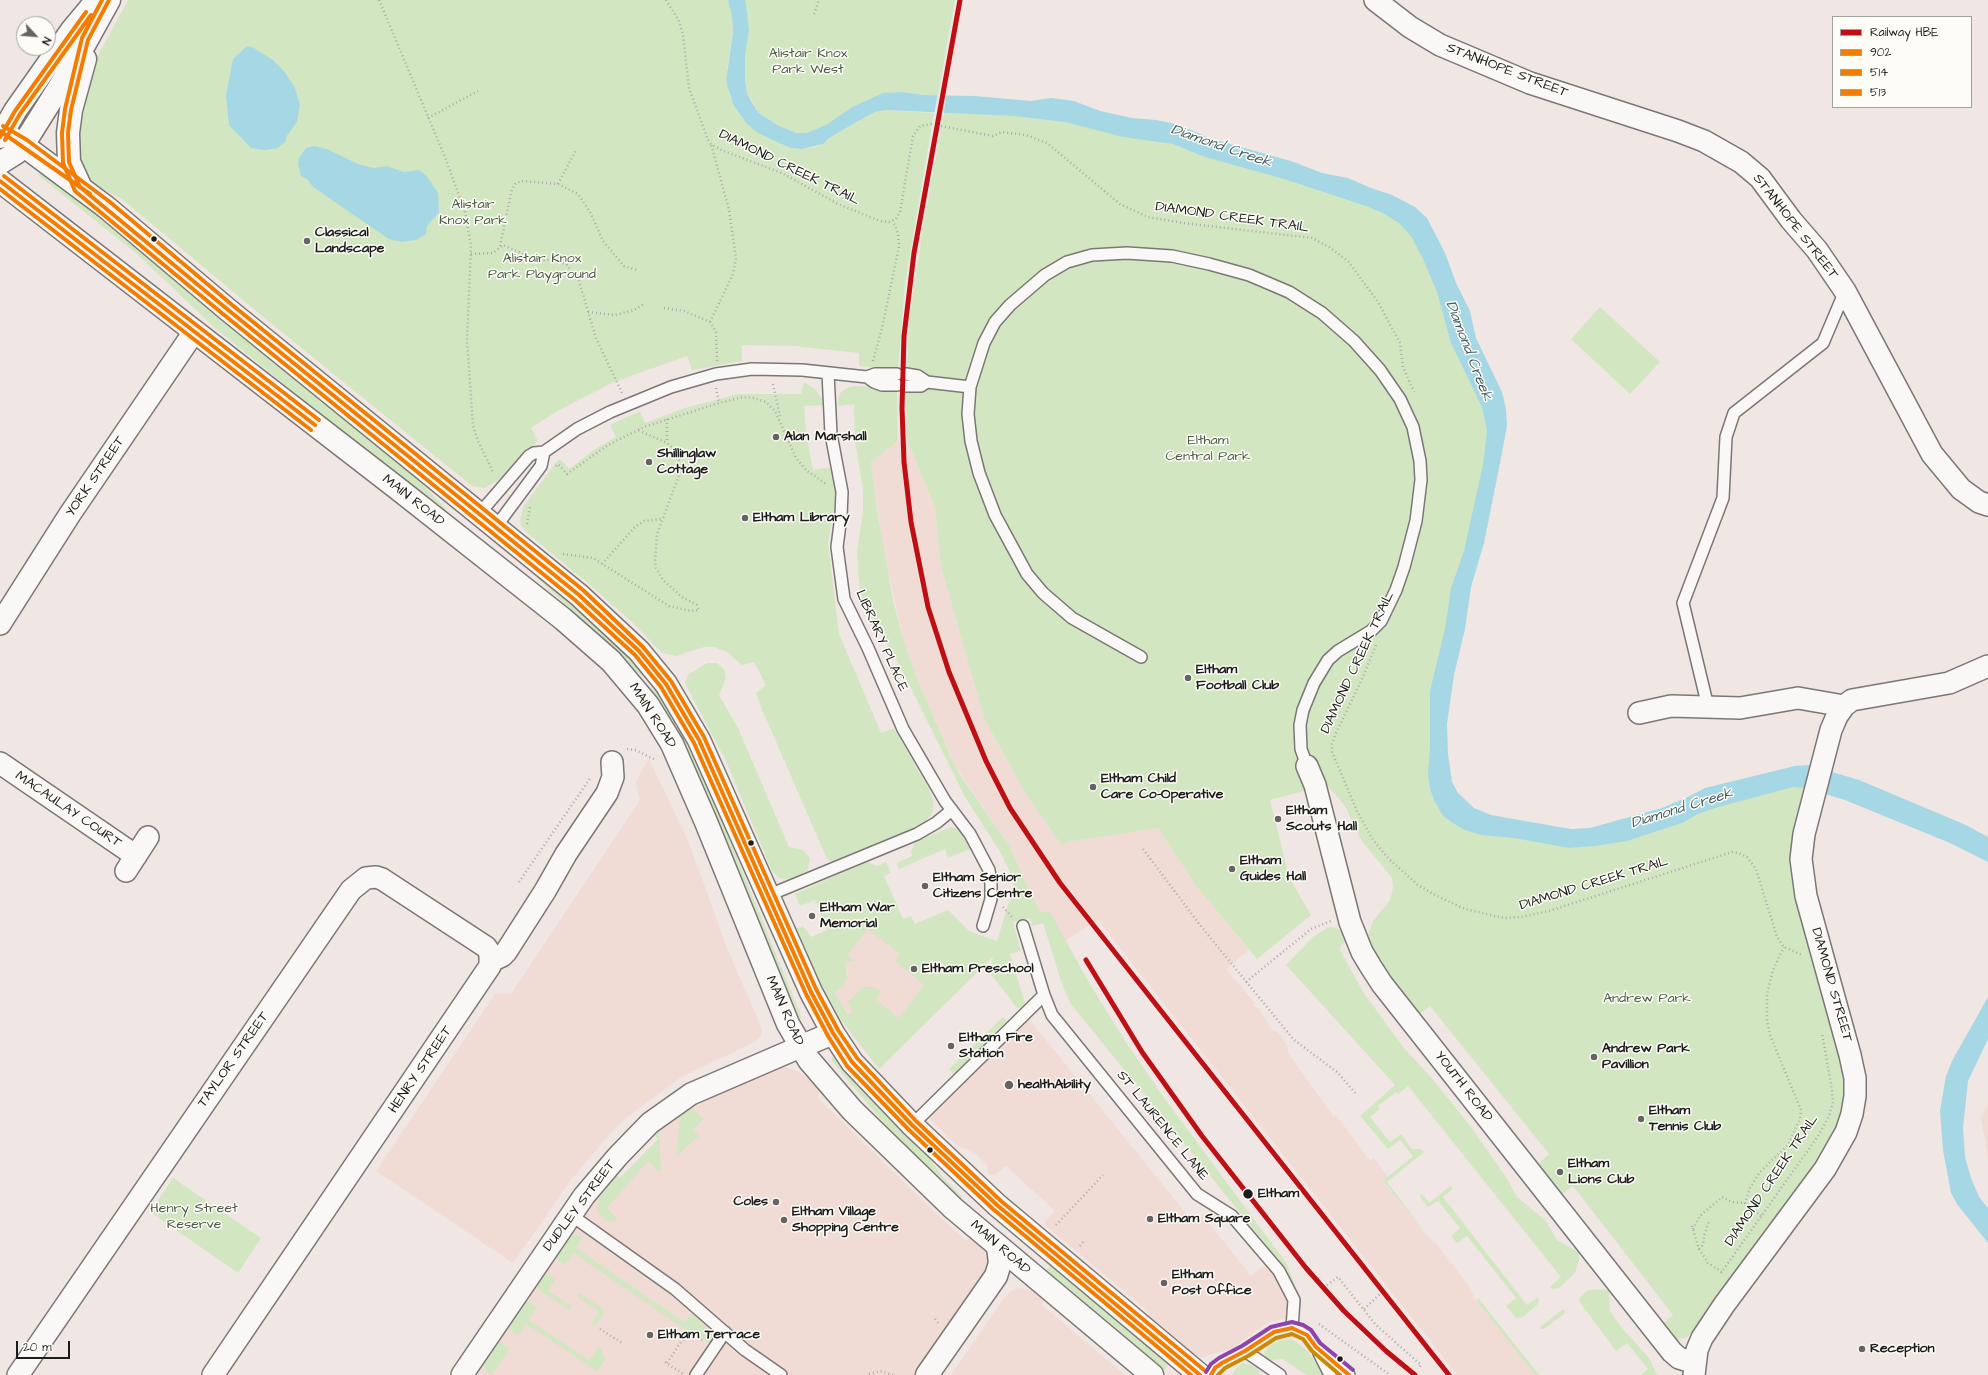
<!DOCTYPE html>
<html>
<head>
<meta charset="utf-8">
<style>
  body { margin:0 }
  #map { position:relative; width:1988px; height:1375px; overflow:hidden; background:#f0e6e3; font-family:"Architects Daughter",sans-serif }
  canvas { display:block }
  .legend { position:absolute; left:1832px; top:16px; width:140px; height:92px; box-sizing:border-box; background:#fdfcf7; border:1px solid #a3a29f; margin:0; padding:5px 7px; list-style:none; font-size:12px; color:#1c1c1c }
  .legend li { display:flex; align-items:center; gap:8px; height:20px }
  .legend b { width:20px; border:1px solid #a3a29f }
  .north { position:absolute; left:16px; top:16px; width:40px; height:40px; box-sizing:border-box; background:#fdfcf7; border:1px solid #a3a29f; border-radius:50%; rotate:116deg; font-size:11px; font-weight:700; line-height:16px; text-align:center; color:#1c1c1c }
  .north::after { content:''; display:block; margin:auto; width:14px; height:18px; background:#666362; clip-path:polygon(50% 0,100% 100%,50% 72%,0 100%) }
  .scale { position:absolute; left:16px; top:1341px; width:54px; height:18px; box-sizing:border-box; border:2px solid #1c1c1c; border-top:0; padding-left:5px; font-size:12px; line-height:14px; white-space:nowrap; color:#1c1c1c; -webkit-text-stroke:3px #fdfcf7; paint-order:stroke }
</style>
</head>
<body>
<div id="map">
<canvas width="1988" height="1375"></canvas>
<ul class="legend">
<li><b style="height:5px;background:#be1014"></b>Railway HBE</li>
<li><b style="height:5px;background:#f47d01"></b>902</li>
<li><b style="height:5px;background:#f47d01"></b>514</li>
<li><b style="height:5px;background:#f47d01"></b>513</li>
</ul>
<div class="north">N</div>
<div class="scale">20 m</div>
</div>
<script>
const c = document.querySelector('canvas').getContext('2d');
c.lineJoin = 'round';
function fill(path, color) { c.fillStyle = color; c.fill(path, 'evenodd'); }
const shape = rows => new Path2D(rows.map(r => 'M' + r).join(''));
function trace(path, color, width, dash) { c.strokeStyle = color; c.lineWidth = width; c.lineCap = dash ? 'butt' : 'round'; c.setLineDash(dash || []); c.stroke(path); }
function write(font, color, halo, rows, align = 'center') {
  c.font = font + ' "Architects Daughter",sans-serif'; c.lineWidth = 3; c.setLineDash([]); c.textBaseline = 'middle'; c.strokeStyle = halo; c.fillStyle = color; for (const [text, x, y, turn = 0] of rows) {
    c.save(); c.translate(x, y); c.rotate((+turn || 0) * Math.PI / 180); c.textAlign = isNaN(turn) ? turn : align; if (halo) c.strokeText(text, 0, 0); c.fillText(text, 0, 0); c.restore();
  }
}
fill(shape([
  [907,440,935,507,940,563,984,718,1027,796,1062,846,1068,842,1158,828,1196,886,1249,950,1226,969,1255,1003,1253,1005,1259,1009,1271,1029,1277,1031,1288,1047,1288,1053,1334,1117,1336,1115,1370,1161,1374,1158,1388,1177,1383,1181,1428,1237,1436,1243,1469,1286,1474,1297,1535,1375,1457,1375,1098,920,1065,941,1050,912,1040,912,1009,845,956,767,916,676,904,642,884,553,871,462,898,441],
  [649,759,689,843,727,948,762,1029,761,1036,755,1042,681,1077,626,1118,607,1137,571,1180,513,1263,376,1171,495,994,511,994,640,800,636,781],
  [854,877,893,933,948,910,994,956,886,1062,853,1022,835,993,840,989,848,975,845,962],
  [1029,1019,1192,1221,1205,1214,1219,1215,1209,1223,1251,1276,1263,1266,1274,1273,1287,1298,1289,1305,1287,1318,1269,1322,1231,1349,1201,1357,1194,1356,1147,1318,1148,1311,1045,1225,1045,1221,1055,1211,1006,1166,995,1175,988,1174,987,1165,975,1153,958,1146,929,1118],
  [785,1067,799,1072,807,1077,820,1090,817,1097,923,1201,966,1241,971,1237,988,1251,992,1266,920,1375,475,1375,601,1191,620,1178,658,1139,654,1135,674,1119,712,1098,768,1072,777,1068],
  [1988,1103,1988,1157,1981,1119],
  [1019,1288,1031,1290,1045,1299,1042,1305,1125,1375,951,1375,1004,1298,1013,1290]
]), '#f1dbd5');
fill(shape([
  [128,0,728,0,732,17,733,32,727,70,729,92,733,104,781,144,790,148,802,149,815,147,823,144,829,138,875,112,886,110,934,113,905,284,898,370,859,366,859,353,795,346,742,345,742,361,692,370,687,356,614,382,559,410,531,428,538,441,500,479,485,488,472,486,273,325,123,200,91,182,80,171,74,142,88,74],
  [745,0,955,0,938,95,924,95,902,92,872,98,852,107,826,125,806,133,797,133,779,126,759,113,747,93,745,80,745,57,749,30],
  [946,102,1166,128,1412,223,1494,434,1439,702,1451,805,1564,836,1813,780,1793,870,1793,884,1831,1009,1848,1095,1832,1143,1695,1330,1686,1338,1675,1340,1661,1325,1673,1315,1573,1186,1561,1195,1537,1165,1549,1154,1430,1006,1417,1016,1387,977,1370,944,1368,935,1373,921,1390,900,1393,888,1392,878,1361,840,1345,806,1327,785,1270,800,1289,877,1311,915,1257,959,1196,886,1158,828,1068,842,1062,846,1027,796,984,718,940,563,935,507,907,440,906,395,909,321,923,227],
  [41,170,79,197,411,472,446,509,443,513,215,328,136,253,38,175],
  [1600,307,1660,362,1630,394,1571,339],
  [804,382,815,389,822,399,823,405,804,406,806,433,813,470,830,467,836,497,828,543,839,634,881,733,894,728,930,791,934,803,932,814,922,825,834,863,827,859,761,707,756,693,766,685,754,662,742,665,727,652,714,647,704,647,676,656,662,653,633,623,589,584,527,533,521,525,520,520,523,508,528,500,558,460,561,460,569,469,598,447,616,437,610,425,640,411,645,423,685,408,738,394,801,394],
  [856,386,897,389,898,441,871,462,877,509,893,600,904,642,916,676,952,759,960,775,1009,845,1040,912,1050,912,1088,981,1125,1041,1165,1099,1287,1264,1300,1298,1298,1298,1289,1278,1275,1256,1071,1004,1063,987,1043,923,1032,926,1030,918,1013,922,1021,951,1010,954,1025,1003,1021,1008,1017,1008,990,973,993,956,879,1069,841,1020,811,965,795,929,803,926,811,937,827,930,815,900,800,906,795,894,867,862,878,866,886,862,891,873,884,876,903,919,911,916,915,924,948,910,969,931,997,941,1014,885,1012,876,999,850,965,797,898,662,865,608,860,591,858,570,857,552,863,511,863,490,855,440,854,404,838,406,839,395,842,391,850,387],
  [868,929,900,954,895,961,924,985,899,1018,875,999,881,992,874,987,864,987,847,1002,853,1012,848,1015,835,993,843,986,847,979,846,962,854,961,847,955],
  [530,567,617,641,645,674,641,675,627,664,528,569],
  [707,663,717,663,724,669,726,678,719,695,738,728,789,847,803,850,810,858,808,870,795,878,790,880,779,878,772,871,726,761,686,685,685,682,688,675],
  [646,686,662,695,683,727,719,808,725,828,801,1016,800,1020],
  [951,827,959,829,970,849,948,858,945,849,899,869,897,863,912,856,911,852,915,842],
  [1329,927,1336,928,1344,933,1347,941,1341,945,1340,950,1363,992,1403,1047,1430,1076,1471,1127,1506,1177,1517,1197,1546,1221,1557,1240,1579,1252,1579,1261,1575,1273,1559,1288,1553,1289,1550,1287,1561,1277,1408,1086,1398,1094,1396,1092,1378,1106,1380,1109,1370,1117,1390,1142,1401,1134,1412,1149,1421,1149,1424,1152,1387,1182,1428,1236,1383,1181,1413,1156,1400,1140,1388,1149,1360,1116,1395,1085,1286,965,1313,937],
  [1003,1017,1007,1021,954,1074,949,1069],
  [833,1056,872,1100,922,1149,943,1177,962,1197,960,1200,889,1129,831,1060],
  [693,1108,704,1119,693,1129,699,1136,676,1156,680,1116],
  [659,1131,661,1169,659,1171,648,1161,607,1208,617,1219,615,1222,608,1222,600,1216,597,1208,601,1191,615,1174,620,1178,658,1139,654,1135],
  [173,1178,261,1238,238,1273,150,1212],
  [1450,1186,1453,1189,1443,1197,1527,1305,1537,1298,1539,1299,1538,1304,1523,1317,1516,1318,1506,1306,1516,1298,1467,1236,1457,1243,1451,1236,1460,1228,1438,1201,1428,1207,1420,1197,1420,1194,1423,1195,1429,1203],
  [575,1234,583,1237,576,1248,684,1322,692,1313,715,1336,710,1344,694,1334,686,1335,679,1341,686,1330,573,1253,565,1265,557,1260,556,1255,569,1237],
  [1051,1265,1170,1362,1163,1372,1044,1274],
  [546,1273,556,1278,548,1291,572,1306,569,1310,538,1289,537,1283],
  [1596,1289,1609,1290,1610,1311,1622,1328,1649,1358,1657,1375,1641,1375,1648,1369,1627,1343,1616,1351,1579,1301,1580,1297,1587,1291],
  [579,1293,603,1309,604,1313,595,1325,593,1326,592,1323,599,1311,577,1297],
  [1478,1298,1479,1299,1539,1375,1535,1375,1477,1301],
  [530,1302,537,1307,529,1320,589,1360,598,1347,602,1350,605,1360,597,1371,526,1324,518,1335,509,1329,509,1325,524,1303],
  [1562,1310,1565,1310,1564,1314,1544,1329,1541,1329,1541,1326],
  [1292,1339,1308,1351,1323,1375,1306,1375,1283,1359,1271,1360,1266,1358,1264,1353,1269,1346,1281,1340],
  [500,1342,510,1348,492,1375,485,1370,482,1364,497,1343],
  [1243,1363,1251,1365,1260,1371,1258,1375,1232,1375,1236,1368]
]), '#d2e7c1');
fill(shape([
  [728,0,745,0,746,4,749,30,745,57,745,80,747,93,752,103,759,113,779,126,797,133,806,133,826,125,852,107,883,93,902,92,924,95,975,96,1031,101,1051,98,1074,101,1100,111,1132,118,1156,120,1180,125,1209,138,1294,162,1322,173,1348,178,1371,188,1392,195,1415,207,1427,218,1445,253,1456,283,1470,311,1476,338,1502,392,1506,409,1507,426,1501,458,1484,543,1471,587,1465,629,1454,675,1447,724,1448,754,1452,782,1458,793,1474,808,1491,815,1559,827,1572,829,1590,828,1662,808,1688,797,1705,788,1795,766,1808,765,1859,780,1966,825,1988,837,1988,862,1950,843,1845,800,1805,788,1793,787,1715,808,1698,814,1682,823,1627,841,1595,846,1569,848,1514,838,1481,835,1465,830,1453,823,1443,816,1434,800,1430,789,1428,774,1430,748,1430,691,1445,629,1451,588,1464,551,1483,465,1487,431,1482,407,1451,343,1437,292,1423,259,1411,236,1399,223,1383,213,1366,206,1284,179,1205,157,1173,144,1123,137,1065,122,1014,116,886,110,875,112,855,123,829,138,823,144,802,149,790,148,758,133,746,123,733,104,726,81,733,32,732,17],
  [247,46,254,48,273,60,284,71,295,88,300,105,297,122,286,137,286,141,278,148,265,150,251,148,229,125,226,95,233,59],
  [314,146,327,149,358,164,374,168,386,166,404,172,419,170,426,175,438,193,439,212,427,226,426,234,416,240,402,242,389,239,313,187,307,179,301,176,298,164,299,158,306,148],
  [1988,997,1988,1039,1968,1081,1963,1128,1965,1157,1971,1178,1979,1197,1988,1208,1988,1243,1957,1204,1951,1193,1943,1150,1940,1111,1946,1076,1952,1061]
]), '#a5d8e4');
fill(shape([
  [938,93,947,93,943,115,934,115]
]), '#f0e6e3');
const lane = shape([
  [828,373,831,434,842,492,841,516,837,547,844,599,868,648,903,729,945,801,970,834,989,870,991,884,991,899,983,926],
  [906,374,918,376,927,382],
  [867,377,875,374,897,374],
  [906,386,921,386,927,382,970,387],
  [479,514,529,456,534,453,544,452,577,429,610,412,671,387,716,374,752,369,802,370,867,377,874,382,882,385,897,385],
  [495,528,541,466,544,452],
  [1141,657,1072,618,1043,593,1027,574,995,515,979,473,971,441,968,414,970,387,984,343,995,322,1010,305,1045,275,1067,262,1092,255,1127,253,1172,256,1209,264,1249,275,1289,292,1322,313,1354,341,1380,370,1400,399,1413,427,1420,461,1421,480,1416,521,1404,567,1396,590,1381,621,1371,631,1338,651,1328,660,1314,683,1303,710,1300,725,1301,749,1307,766],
  [1708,707,1683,603,1723,498,1726,437,1734,413,1823,343,1845,291],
  [769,895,917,834,936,823,952,810],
  [1023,926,1044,995,1052,1015,1197,1194,1232,1216,1279,1271,1294,1300,1292,1328],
  [912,1125,1044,995],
  [571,1215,675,1289,745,1350,781,1375],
  [1245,1351,1280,1375],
  [1319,1353,1330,1375],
  [696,1375,725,1332],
  [1211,1375,1215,1368,1222,1363,1245,1351,1274,1332,1292,1328,1301,1331,1307,1335,1316,1347,1349,1375]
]);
const street = shape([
  [1375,0,1410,27,1440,45,1530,83,1678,131,1704,141,1741,162,1760,178,1791,220,1817,250,1845,291,1932,454,1961,489,1979,502,1988,505],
  [0,624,70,514,194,332],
  [1639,713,1671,706,1740,708,1798,698,1844,706],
  [0,763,136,856],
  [1307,766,1315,785,1350,922,1362,952,1371,967,1382,984,1672,1352,1679,1358,1695,1363],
  [126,871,148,837],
  [491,961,502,956,506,952,545,891,566,854,607,793,613,777,612,762],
  [18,1375,351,890,366,878,376,877,382,879,486,947,490,953,490,966,213,1375],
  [462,1375,584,1196,618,1156,650,1123,691,1094,800,1047],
  [1694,1375,1697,1350,1702,1338,1724,1305,1825,1169,1846,1132,1852,1114,1855,1096,1855,1078,1850,1055,1806,896,1801,859,1804,834,1831,730,1837,716,1844,706,1852,700,1949,683,1988,666]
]);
const secondary = shape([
  [927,1375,996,1276,1000,1263,998,1247]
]);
const primary = shape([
  [0,131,23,145,106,207,227,309,579,595,639,651,666,684,699,740,811,992,833,1033,852,1062,912,1125,997,1205,1200,1375],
  [0,137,15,111,72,30,97,0],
  [0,163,16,153,23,145,72,67,109,0],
  [0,181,397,488,563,619,611,661,648,705,672,744,706,822,788,1024,809,1060,852,1110,953,1208,1152,1375],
  [80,186,69,162,68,133,71,110,85,59],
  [800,1047,833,1033]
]);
trace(lane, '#7b7776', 14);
trace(street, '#7b7776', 24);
trace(secondary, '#7b7776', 25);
trace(primary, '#7b7776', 25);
trace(shape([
  [379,0,445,157,465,212,471,245,467,340,473,426,478,441,494,474],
  [666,0,678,19,683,34,689,88,708,140,711,144,721,150,782,173,838,204,880,221,889,222,896,219,900,212,913,136,920,126,932,124],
  [814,14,819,0],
  [428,118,478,91],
  [941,126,993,136,1002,132,1026,135,1047,143,1120,204,1148,217,1183,223,1312,238,1329,247,1348,261,1378,302,1400,343,1403,367,1414,392],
  [558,184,576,150],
  [500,246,512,189,516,183,522,181,558,184,578,194,590,212,603,241,624,266,637,270],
  [471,254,493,253,503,245,519,252,534,262,553,259,567,265,579,281,596,338,622,393],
  [664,308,684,311,710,322,716,332,717,361],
  [588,312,615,315,634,310,644,304],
  [710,322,733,274,736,258,729,210,711,144],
  [873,361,882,328,899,247,898,234,893,221],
  [773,384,780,416],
  [716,388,719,403],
  [667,419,667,443],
  [556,466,558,464,567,474,608,445,644,427,719,403,743,397,753,398,766,402,775,411,796,458,806,470,826,484],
  [527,524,530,507],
  [563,554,593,558,669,606,691,611,699,610,697,605,682,597,663,580,656,568,655,561,657,534,679,475,679,460,674,449,667,443,638,430],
  [602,564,635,527,644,521,661,519],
  [1376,645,1363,677,1336,733,1332,744,1332,752,1357,811,1373,840,1389,859,1418,885,1435,895,1465,909,1504,918,1521,917,1549,911,1732,852,1739,853,1747,857,1756,869,1777,937,1784,947,1802,955],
  [627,749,635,750,654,759],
  [1143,849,1200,925,1293,1039,1337,1072,1357,1095],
  [519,882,591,777],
  [1003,907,1012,917],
  [1246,982,1311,929,1331,921],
  [1761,1216,1745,1203,1750,1188,1760,1172,1788,1145,1800,1119,1801,1110,1770,1035,1767,1021,1767,994,1773,970,1784,947],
  [1056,1225,1103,1175],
  [1692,1226,1699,1249,1708,1263,1722,1272],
  [1693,1229,1700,1216,1722,1197,1732,1202,1745,1203],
  [1080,1246,1083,1242],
  [1699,1249,1703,1245,1704,1236,1709,1221],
  [1721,1273,1818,1136,1829,1116,1833,1102,1832,1090,1822,1033],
  [1327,1285,1338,1277,1375,1324,1421,1365,1419,1367],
  [1364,1309,1380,1294],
  [935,1319,939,1324],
  [1319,1324,1390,1375],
  [600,1329,622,1343],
  [665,1362,683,1374],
  [667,1363,681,1342,687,1337,695,1337,702,1340],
  [869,1374,880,1371,893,1375]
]), '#aeabaa', 2.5, [1, 3]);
trace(lane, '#f9f8f6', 11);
trace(street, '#f9f8f6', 21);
trace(secondary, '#f9f8f6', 22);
trace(primary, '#f9f8f6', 22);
trace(shape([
  [109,0,88,40,71,110,68,133,69,162,80,187,227,309,579,595,639,651,666,684,699,740,811,992,833,1033,852,1062,912,1125,997,1205,1200,1375],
  [0,131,90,194],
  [0,137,15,111,86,12],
  [0,181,315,425],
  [1211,1375,1215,1368,1222,1363,1245,1351,1274,1332,1292,1328,1307,1335,1316,1347,1349,1375]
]), '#f47d01', 4);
trace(shape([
  [102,0,82,38,65,109,62,133,63,163,75,191,223,314,575,600,635,655,661,687,694,743,806,994,828,1036,847,1066,908,1129,993,1209,1191,1375],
  [5,140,20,114,91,15],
  [0,189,311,430]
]), '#f47d01', 4);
trace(shape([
  [3,126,27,140,110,202,231,304,583,590,643,647,671,681,704,737,816,989,838,1030,857,1058,916,1121,1001,1201,1204,1370],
  [4,176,319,420]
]), '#f47d01', 4);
trace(shape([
  [1218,1375,1225,1368,1248,1356,1276,1338,1292,1334,1303,1339,1312,1351,1340,1375]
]), '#cb8a06', 4);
trace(shape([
  [1206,1372,1211,1364,1219,1358,1242,1346,1271,1327,1292,1322,1303,1325,1311,1330,1320,1343,1353,1370]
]), '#8e44ad', 4);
trace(shape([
  [960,0,914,253,904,336,902,408,904,462,911,522,928,607,949,672,986,761,1010,808,1060,883,1449,1375],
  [1086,960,1142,1052,1202,1136,1306,1268,1344,1311,1386,1351,1415,1375]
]), '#be1014', 5);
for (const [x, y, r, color] of [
  [154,239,3.5,"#1c1c1c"],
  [307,241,4,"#666362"],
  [776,437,4,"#666362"],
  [649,462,4,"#666362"],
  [745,518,4,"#666362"],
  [1188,678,4,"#666362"],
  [1093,787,4,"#666362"],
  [1278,819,4,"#666362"],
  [751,843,3.5,"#1c1c1c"],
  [1232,869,4,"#666362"],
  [925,886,4,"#666362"],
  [812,916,4,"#666362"],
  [914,969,4,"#666362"],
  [951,1046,4,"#666362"],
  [1594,1057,4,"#666362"],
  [1009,1085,5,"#666362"],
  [1641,1119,4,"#666362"],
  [930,1150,3.5,"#1c1c1c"],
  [1560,1172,4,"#666362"],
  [1248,1194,5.5,"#1c1c1c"],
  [776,1202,4,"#666362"],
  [1150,1219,4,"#666362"],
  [784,1220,4,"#666362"],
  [1164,1283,4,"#666362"],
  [650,1335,4,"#666362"],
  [1862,1349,4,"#666362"],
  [1340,1359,3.5,"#1c1c1c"]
]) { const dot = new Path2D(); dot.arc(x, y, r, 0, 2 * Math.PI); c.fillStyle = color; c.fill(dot); trace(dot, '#fdfcf7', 1.5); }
write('14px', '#4b5945', '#fdfcf7', [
  ["Alistair Knox",808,54],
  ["Park West",808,70],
  ["Alistair",473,205],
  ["Knox Park",473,221],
  ["Alistair Knox",542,259],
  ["Park Playground",542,275],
  ["Eltham",1208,441],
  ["Central Park",1208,457],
  ["Andrew Park",1647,999],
  ["Henry Street",194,1209],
  ["Reserve",194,1225]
]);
write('14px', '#1c1c1c', '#fdfcf7', [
  ["STANHOPE STREET",1507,71,21],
  ["DIAMOND CREEK TRAIL",789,168,26],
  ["DIAMOND CREEK TRAIL",1232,218,8],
  ["STANHOPE STREET",1795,227,52],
  ["YORK STREET",96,477,-56],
  ["MAIN ROAD",413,501,38],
  ["LIBRARY PLACE",881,641,66],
  ["DIAMOND CREEK TRAIL",1358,663,-65],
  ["MAIN ROAD",652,716,57],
  ["MACAULAY COURT",68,810,34],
  ["DIAMOND CREEK TRAIL",1594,884,-17],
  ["DIAMOND STREET",1831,985,74],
  ["MAIN ROAD",784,1011,66],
  ["TAYLOR STREET",234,1060,-55],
  ["HENRY STREET",421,1070,-56],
  ["YOUTH ROAD",1463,1087,52],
  ["ST LAURENCE LANE",1162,1126,51],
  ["DIAMOND CREEK TRAIL",1772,1181,-56],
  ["DUDLEY STREET",580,1206,-53],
  ["MAIN ROAD",1000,1248,41]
]);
write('bold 14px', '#1c1c1c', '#fdfcf7', [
  ["Classical",315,233],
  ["Landscape",315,249],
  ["Alan Marshall",784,437],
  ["Shillinglaw",657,454],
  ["Cottage",657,470],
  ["Eltham Library",753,518],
  ["Eltham",1196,670],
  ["Football Club",1196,686],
  ["Eltham Child",1101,779],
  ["Care Co-Operative",1101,795],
  ["Eltham",1286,811],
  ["Scouts Hall",1286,827],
  ["Eltham",1240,861],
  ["Guides Hall",1240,877],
  ["Eltham Senior",933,878],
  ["Citizens Centre",933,894],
  ["Eltham War",820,908],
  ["Memorial",820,924],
  ["Eltham Preschool",922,969],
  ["Eltham Fire",959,1038],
  ["Station",959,1054],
  ["Andrew Park",1602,1049],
  ["Pavillion",1602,1065],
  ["healthAbility",1018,1085],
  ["Eltham",1649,1111],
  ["Tennis Club",1649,1127],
  ["Eltham",1568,1164],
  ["Lions Club",1568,1180],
  ["Coles",768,1202,"right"],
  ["Eltham Village",792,1212],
  ["Shopping Centre",792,1228],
  ["Eltham Square",1158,1219],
  ["Eltham",1172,1275],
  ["Post Office",1172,1291],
  ["Eltham Terrace",658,1335],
  ["Reception",1870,1349]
], 'left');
write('bold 14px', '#1c1c1c', '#fdfcf7', [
  ["Eltham",1258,1194]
], 'left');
write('italic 15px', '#415c62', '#fdfcf7', [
  ["Diamond Creek",1221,147,19],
  ["Diamond Creek",1468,351,69],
  ["Diamond Creek",1682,809,-17]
]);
</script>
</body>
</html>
